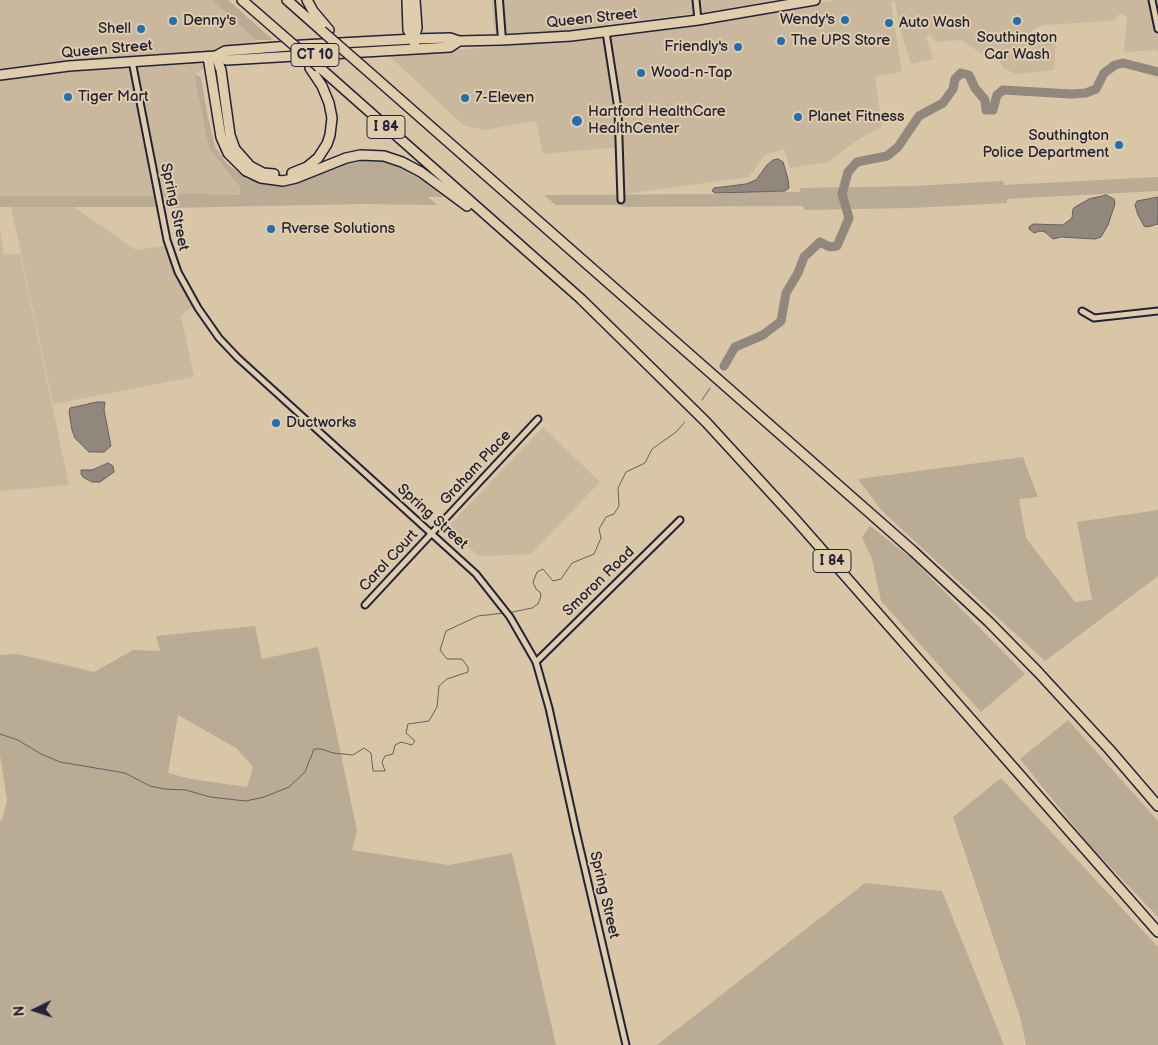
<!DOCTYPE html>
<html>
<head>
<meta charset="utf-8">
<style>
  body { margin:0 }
  #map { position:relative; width:1158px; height:1045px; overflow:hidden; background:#d8c6a7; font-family:"Balsamiq Sans",sans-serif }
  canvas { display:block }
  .north { position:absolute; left:10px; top:985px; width:50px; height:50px; -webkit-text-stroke:4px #e0cdab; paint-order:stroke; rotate:266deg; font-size:14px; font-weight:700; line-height:20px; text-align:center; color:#22223b }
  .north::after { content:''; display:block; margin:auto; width:18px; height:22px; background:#22223b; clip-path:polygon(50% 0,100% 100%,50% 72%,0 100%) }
</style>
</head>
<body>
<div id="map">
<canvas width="1158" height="1045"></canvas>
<div class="north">N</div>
</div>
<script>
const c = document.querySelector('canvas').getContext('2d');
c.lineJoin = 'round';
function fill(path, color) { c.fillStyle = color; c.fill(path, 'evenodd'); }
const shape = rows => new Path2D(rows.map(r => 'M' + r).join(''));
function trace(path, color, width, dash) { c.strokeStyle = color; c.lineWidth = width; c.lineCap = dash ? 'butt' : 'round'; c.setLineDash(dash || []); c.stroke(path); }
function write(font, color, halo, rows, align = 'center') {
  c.font = font + ' "Balsamiq Sans",sans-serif'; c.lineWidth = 4; c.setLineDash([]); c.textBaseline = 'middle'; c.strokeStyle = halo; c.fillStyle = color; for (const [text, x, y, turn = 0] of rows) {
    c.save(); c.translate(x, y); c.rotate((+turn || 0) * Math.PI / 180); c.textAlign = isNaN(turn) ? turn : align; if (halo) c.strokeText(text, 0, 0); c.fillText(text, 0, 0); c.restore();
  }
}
fill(shape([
  [0,0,212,0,256,40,194,74,209,148,240,187,241,195,165,193,165,196,0,196],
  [492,0,774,0,706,12,607,24,610,36,758,14,835,0,1158,0,1158,52,1156,50,1124,52,1127,17,1121,13,1112,21,1043,25,1032,30,1032,35,1056,37,1054,70,1016,74,1003,68,998,58,982,54,961,40,937,42,930,35,926,36,933,59,911,64,900,29,895,2,891,3,902,72,875,76,882,127,859,139,828,162,790,168,784,149,765,155,749,177,625,194,621,147,543,154,536,121,484,130,463,125,387,54,497,47,494,27],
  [11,207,74,207,136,250,164,246,193,306,181,316,194,377,53,404],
  [0,230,4,255,20,254,69,485,0,491],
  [543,427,600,482,531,554,479,556,447,528]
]), '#c9b89e');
fill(shape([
  [212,0,228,0,273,40,256,40],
  [194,74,201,77,207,113,215,147,227,164,247,179,268,183,338,165,371,159,395,164,424,182,443,197,428,197,437,205,362,204,167,208,164,193,241,195,240,187,209,148],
  [1158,177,1158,191,1007,199,1007,203,911,208,804,210,803,206,622,207,621,205,556,205,544,195,727,194,728,192,800,192,800,188,915,186,1003,181,1004,185],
  [0,196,154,196,156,207,0,207],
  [1023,457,1038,497,1019,499,1026,538,1075,602,1092,600,1077,522,1158,510,1158,576,1045,661,882,511,858,479],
  [870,526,910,557,1025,674,981,712,881,601,872,559,862,537],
  [255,626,262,659,318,647,357,830,352,850,449,865,512,853,556,1045,0,1045,0,821,2,820,7,800,0,755,0,655,18,654,94,672,133,650,160,651,156,636],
  [178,715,236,748,253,767,247,787,191,779,168,773],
  [1068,720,1158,821,1158,917,1090,846,1020,759],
  [1001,778,1158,947,1158,1045,1026,1045,1021,1020,953,817],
  [865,883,942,891,1004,1045,657,1045]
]), '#baab95');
const water = shape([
  [778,159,783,162,788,179,789,188,785,191,715,193,712,191,714,188,746,184,756,180,767,165,773,160,778,159],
  [1106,195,1114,199,1115,204,1108,225,1101,237,1095,239,1061,237,1053,239,1045,232,1040,231,1034,233,1029,229,1029,227,1033,224,1063,225,1072,218,1073,209,1075,207,1089,199,1106,195],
  [1158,197,1158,224,1147,227,1144,226,1138,215,1135,205,1137,201,1158,197],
  [97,402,105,402,104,410,111,446,104,452,89,452,75,438,72,430,69,412,70,408,97,402],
  [108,463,113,466,114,472,100,482,92,482,83,477,81,474,81,470,92,470,108,463]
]);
fill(water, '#92877d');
trace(water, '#655f63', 1);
trace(shape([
  [702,400,710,388],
  [508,613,532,608,538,604,541,596,540,592,536,589,533,582,537,572,543,569,553,581,561,579,572,563,594,554,601,538,599,529,606,517,614,514,619,506,618,488,626,472,645,463,652,449,676,432,685,422],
  [0,734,18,740,41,754,60,762,125,773,150,786,164,789,186,790,210,797,246,801,264,797,289,787,305,772,314,749,321,749,333,753,353,755,364,748,371,753,373,771,385,771,382,762,385,756,393,754,395,745,401,742,412,745,415,741,406,733,408,724,429,721,437,707,439,686,447,679,468,672,468,667,462,659,447,659,440,650,446,631,478,616,504,613]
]), '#655f63', 1);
trace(shape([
  [724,366,735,347,763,335,781,321,786,293,798,273,804,257,820,242,830,247,837,246,849,218,842,194,848,172,857,162,887,156,898,147,919,116,943,103,953,89,955,79,961,73,969,75,975,88,985,100,986,110,993,110,997,95,1003,90,1071,94,1086,93,1096,89,1104,73,1115,65,1123,63,1158,72]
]), '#92877d', 9);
const minor = shape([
  [696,0,698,20],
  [1152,0,1158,29],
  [606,32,618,109,621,200],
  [132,61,167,240,178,272,198,308,219,338,238,358,476,574,510,617,536,662,549,708,576,831,626,1045],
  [1082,311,1094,318,1158,311],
  [365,605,538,419],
  [536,662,680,520]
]);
const tertiary = shape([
  [499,0,502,40]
]);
const trunk = shape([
  [216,56,227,60,450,47,459,41],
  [0,75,69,66,216,56,225,51,303,45,414,39,450,38,459,41,502,40,571,36,698,20,815,0]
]);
const motorway = shape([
  [242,0,281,34],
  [287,0,322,31],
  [307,0,313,11,329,30],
  [407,0,408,30,414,39],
  [415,48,414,39,417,28,415,0],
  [216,56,221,70,230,135,235,149,250,166,263,173,274,174],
  [208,57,221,137,228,153,246,171,261,178,283,181,296,178,346,158,360,155,384,156,402,162,421,172,467,206],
  [362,66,913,551,989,622,1038,672,1109,749,1158,806],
  [319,67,581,299,706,422,795,519,1158,932],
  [292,173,307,167,318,158,327,144,330,135,332,118,329,103,322,86,310,68]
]);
trace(minor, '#22223b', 9);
trace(tertiary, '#22223b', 10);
trace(trunk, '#22223b', 12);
trace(motorway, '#22223b', 12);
trace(minor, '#e0cdab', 5);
trace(tertiary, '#e0cdab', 6);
trace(trunk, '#e0cdab', 9);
trace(motorway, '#e0cdab', 9);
const motorwayBridge = shape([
  [322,31,362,66],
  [281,34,319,67]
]);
trace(motorwayBridge, '#22223b', 12, []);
trace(motorwayBridge, '#e0cdab', 9);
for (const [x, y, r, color] of [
  [845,20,5,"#1f6fb2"],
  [173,21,5,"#1f6fb2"],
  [1017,21,5,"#1f6fb2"],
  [889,23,5,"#1f6fb2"],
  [141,29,5,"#1f6fb2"],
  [781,41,5,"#1f6fb2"],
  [738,47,5,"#1f6fb2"],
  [641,73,5,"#1f6fb2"],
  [68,97,5,"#1f6fb2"],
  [465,98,5,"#1f6fb2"],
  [798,117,5,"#1f6fb2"],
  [577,121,6,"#1f6fb2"],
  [1119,145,5,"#1f6fb2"],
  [271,229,5,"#1f6fb2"],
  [276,423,5,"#1f6fb2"]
]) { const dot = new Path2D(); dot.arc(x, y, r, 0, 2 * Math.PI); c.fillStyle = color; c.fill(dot); trace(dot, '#e0cdab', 2); }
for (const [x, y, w] of [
  [315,55,48],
  [386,127,38],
  [832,561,38]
]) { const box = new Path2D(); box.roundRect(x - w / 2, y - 11.5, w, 23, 4); c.fillStyle = '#e0cdab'; c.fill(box); trace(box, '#22223b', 1); }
write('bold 14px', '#22223b', null, [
  ["CT 10",315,55],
  ["I 84",386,127],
  ["I 84",832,561]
]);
write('15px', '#22223b', '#e0cdab', [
  ["Queen Street",592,19,-6],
  ["Queen Street",107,50,-5],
  ["Spring Street",174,207,78],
  ["Graham Place",476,468,-47],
  ["Spring Street",432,517,42],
  ["Carol Court",389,561,-47],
  ["Smoron Road",599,582,-44],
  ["Spring Street",604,895,77]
]);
write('15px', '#22223b', '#e0cdab', [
  ["Wendy's",835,20,"right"],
  ["Denny's",183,21],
  ["Auto Wash",899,23],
  ["Shell",131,29,"right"],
  ["Southington",1017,38,"center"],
  ["Car Wash",1017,55,"center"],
  ["The UPS Store",791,41],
  ["Friendly's",728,47,"right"],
  ["Wood-n-Tap",651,73],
  ["Tiger Mart",78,97],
  ["7-Eleven",475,98],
  ["Hartford HealthCare",588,112],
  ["HealthCenter",588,129],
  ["Planet Fitness",808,117],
  ["Southington",1109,136,"right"],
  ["Police Department",1109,153,"right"],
  ["Rverse Solutions",281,229],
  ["Ductworks",286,423]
], 'left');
</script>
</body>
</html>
